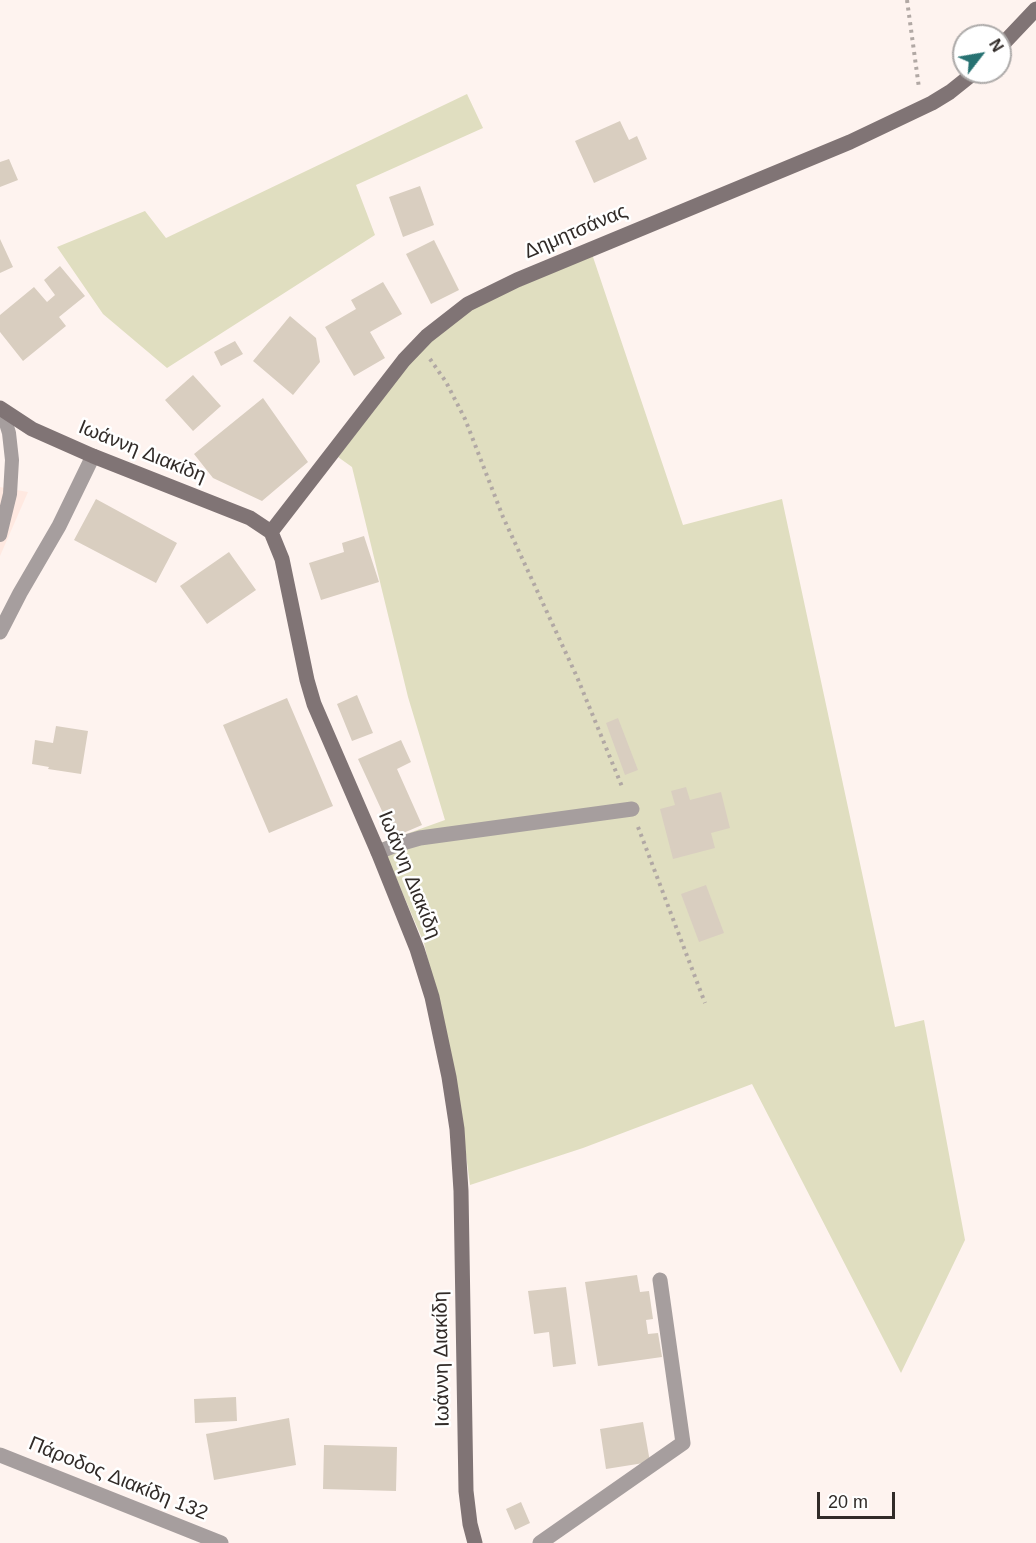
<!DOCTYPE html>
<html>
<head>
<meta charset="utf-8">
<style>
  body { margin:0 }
  #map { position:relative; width:1036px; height:1543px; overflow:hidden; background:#fef3ef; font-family:Helvetica,sans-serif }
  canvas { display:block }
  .north { position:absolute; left:952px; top:24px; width:60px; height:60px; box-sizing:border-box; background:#fff; border:2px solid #adaaa9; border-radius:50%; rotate:59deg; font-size:16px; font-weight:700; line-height:24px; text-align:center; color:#312b28 }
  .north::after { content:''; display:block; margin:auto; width:21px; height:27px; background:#277272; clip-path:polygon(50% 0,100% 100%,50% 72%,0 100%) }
  .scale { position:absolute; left:817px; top:1492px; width:78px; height:27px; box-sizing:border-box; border:3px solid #312b28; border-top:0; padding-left:8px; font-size:18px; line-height:21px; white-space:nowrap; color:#312b28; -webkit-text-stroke:4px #fff; paint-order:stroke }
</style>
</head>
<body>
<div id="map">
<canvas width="1036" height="1543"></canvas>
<div class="north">N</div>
<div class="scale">20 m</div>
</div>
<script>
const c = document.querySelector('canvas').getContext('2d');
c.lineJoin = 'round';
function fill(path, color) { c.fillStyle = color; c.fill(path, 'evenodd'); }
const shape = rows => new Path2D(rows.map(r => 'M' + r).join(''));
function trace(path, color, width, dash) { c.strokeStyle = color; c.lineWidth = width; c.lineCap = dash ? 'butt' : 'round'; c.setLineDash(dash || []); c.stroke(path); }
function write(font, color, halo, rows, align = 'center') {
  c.font = font + ' Helvetica,sans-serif'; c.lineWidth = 5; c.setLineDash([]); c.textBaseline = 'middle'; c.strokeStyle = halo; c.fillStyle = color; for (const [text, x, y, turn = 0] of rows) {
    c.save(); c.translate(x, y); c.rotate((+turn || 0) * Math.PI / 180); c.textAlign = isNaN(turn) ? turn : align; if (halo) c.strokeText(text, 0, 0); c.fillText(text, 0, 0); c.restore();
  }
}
fill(shape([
  [0,487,28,492,0,556]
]), '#ffe9e1');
fill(shape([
  [467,94,483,128,356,185,375,235,167,368,103,314,57,247,145,211,166,238],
  [592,254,683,525,782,499,895,1027,924,1020,965,1240,901,1373,752,1084,583,1148,470,1185,457,1086,424,943,381,843,445,820,408,697,352,467,338,457,416,355,444,328,477,306]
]), '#e0dec0');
fill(shape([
  [620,121,629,140,637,136,647,159,594,183,575,141],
  [9,159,18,180,0,187,0,162],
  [420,186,434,225,403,237,389,197],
  [0,239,13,267,0,273],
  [434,240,459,290,431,304,406,254],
  [60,266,85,296,59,317,66,326,23,361,0,332,0,315,34,287,47,302,55,295,44,280],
  [383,282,402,314,370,332,385,358,354,376,325,327,356,309,351,300],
  [290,316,316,338,320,362,293,395,253,361],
  [235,341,243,354,221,366,214,352],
  [193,375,221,406,193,431,165,400],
  [263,398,308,462,262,501,213,478,194,454],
  [96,499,177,543,156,583,74,540],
  [364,536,379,582,321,600,309,563,344,552,342,543],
  [229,552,256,590,207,624,180,586],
  [357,695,373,733,352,741,337,704],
  [287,698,333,806,269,833,223,725],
  [618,718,638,770,625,775,606,723],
  [56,726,88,731,81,774,48,769,49,767,32,764,35,740,53,743],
  [401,740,411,762,397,769,422,825,394,837,358,759],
  [686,787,690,800,721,792,730,828,711,833,715,848,673,859,660,809,675,805,671,791],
  [706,885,724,933,699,942,681,894],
  [637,1275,640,1292,649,1291,653,1319,646,1320,648,1334,658,1333,662,1357,598,1366,585,1282],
  [566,1287,576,1364,553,1367,549,1332,534,1334,528,1291],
  [236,1397,237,1421,195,1423,194,1399],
  [289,1418,296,1465,214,1480,206,1434],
  [643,1422,650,1462,606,1469,600,1429],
  [324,1445,397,1447,396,1491,323,1489],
  [521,1502,530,1523,515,1530,506,1509]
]), '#d9cec0');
trace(shape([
  [907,0,919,88],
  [430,359,446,382,465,419,503,517,577,677,623,789],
  [638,827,705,1003]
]), '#b1a8a4', 4, [3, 4.5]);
trace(shape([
  [0,535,10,494,12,460,9,433,2,410]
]), '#a69e9e', 14);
trace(shape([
  [0,632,20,593,59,526,93,456],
  [378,852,399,844,420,838,632,809],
  [0,1455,221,1543],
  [540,1543,683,1443,660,1280]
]), '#a69e9e', 15);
trace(shape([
  [1000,47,1036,9],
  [0,408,32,429,93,456,250,518,271,532,282,559,307,680,314,704,378,852,417,949,432,997,449,1077,457,1129,461,1191,466,1491,470,1524,475,1543],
  [271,532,404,360,427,336,468,304,517,280,850,142,932,103,950,92,975,72]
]), '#807475', 15);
write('20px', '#312b28', '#fff', [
  ["Δημητσάνας",576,232,-23],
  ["Ιωάννη Διακίδη",142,452,22],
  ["Ιωάννη Διακίδη",409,875,68],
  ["Ιωάννη Διακίδη",442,1359,-91],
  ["Πάροδος Διακίδη 132",118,1479,22]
]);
</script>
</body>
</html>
